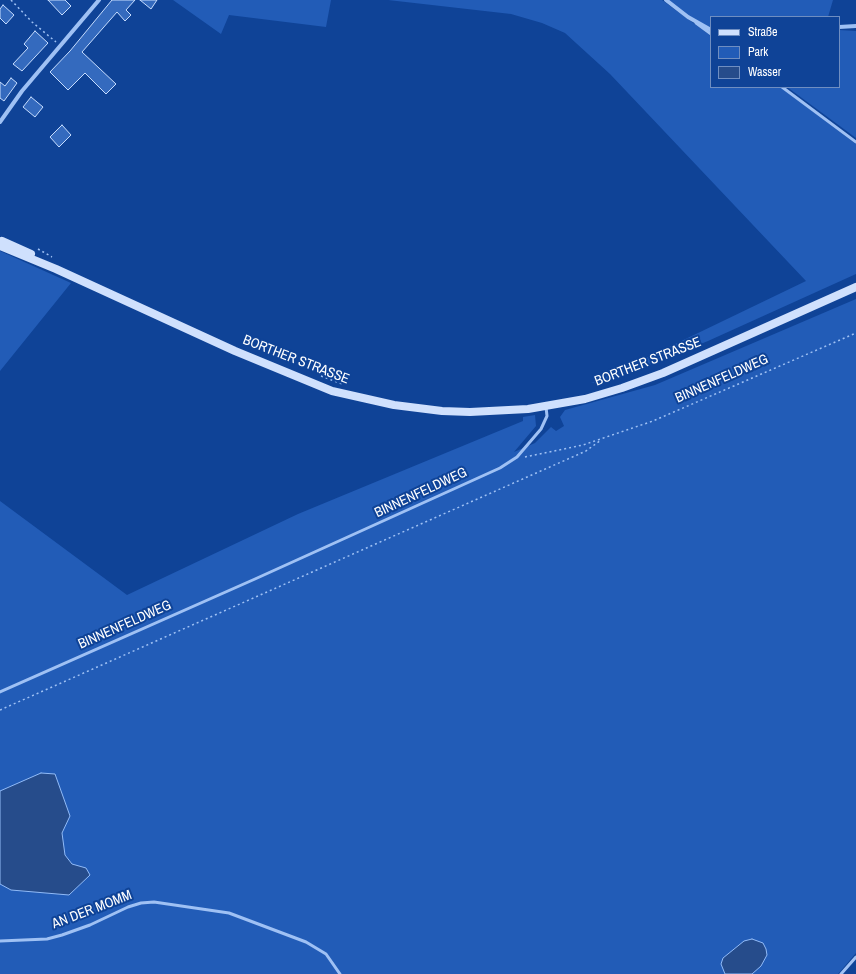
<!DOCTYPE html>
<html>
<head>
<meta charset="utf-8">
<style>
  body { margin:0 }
  #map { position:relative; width:856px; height:974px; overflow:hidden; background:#0f4397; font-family:"Archivo Narrow",sans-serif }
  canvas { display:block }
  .legend { position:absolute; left:710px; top:16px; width:130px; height:72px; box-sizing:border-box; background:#0f4397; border:1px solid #6f8ec1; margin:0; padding:5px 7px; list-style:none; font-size:12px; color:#fff }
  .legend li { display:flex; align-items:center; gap:8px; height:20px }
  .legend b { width:20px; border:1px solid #6f8ec1 }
</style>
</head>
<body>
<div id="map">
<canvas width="856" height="974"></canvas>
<ul class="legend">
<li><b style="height:5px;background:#cfe0fd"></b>Straße</li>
<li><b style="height:11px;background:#225cb7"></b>Park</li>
<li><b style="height:11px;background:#264c8b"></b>Wasser</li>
</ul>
</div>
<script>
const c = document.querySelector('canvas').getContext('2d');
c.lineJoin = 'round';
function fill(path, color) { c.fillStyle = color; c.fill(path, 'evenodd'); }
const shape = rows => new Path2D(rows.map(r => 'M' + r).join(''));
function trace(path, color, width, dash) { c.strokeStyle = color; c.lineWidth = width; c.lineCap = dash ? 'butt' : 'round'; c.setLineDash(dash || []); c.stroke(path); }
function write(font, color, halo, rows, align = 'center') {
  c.font = font + ' "Archivo Narrow",sans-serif'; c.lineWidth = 4; c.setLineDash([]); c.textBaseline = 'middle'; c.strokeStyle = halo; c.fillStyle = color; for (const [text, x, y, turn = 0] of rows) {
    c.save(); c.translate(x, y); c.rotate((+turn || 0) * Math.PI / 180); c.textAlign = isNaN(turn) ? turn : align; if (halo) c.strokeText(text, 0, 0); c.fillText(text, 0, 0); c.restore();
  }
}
fill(shape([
  [173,0,331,0,326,27,229,15,221,34],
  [388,0,662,0,711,36,711,87,780,87,856,144,856,274,708,341,617,378,591,383,615,373,806,281,610,74,565,33,542,23,511,14],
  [666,0,833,0,828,17,711,17,711,30,688,17],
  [839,30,856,31,856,138,787,87,839,87],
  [0,251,71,283,0,371],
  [856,299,856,953,838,974,0,974,0,501,127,595,298,514,523,421,523,417,535,415,536,426,514,452,535,443,551,427,556,431,564,426,560,417,565,410,655,385]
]), '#225cb7');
const water = shape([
  [41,773,55,774,70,816,62,833,65,855,72,864,86,868,90,875,69,895,11,890,0,884,0,791,41,773],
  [752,939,763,943,766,949,767,955,761,966,752,974,725,974,721,964,723,958,744,941,752,939]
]);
fill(water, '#264c8b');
trace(water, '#91bbf8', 1);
const building = shape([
  [48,0,65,0,71,6,62,15,48,0],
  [112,0,135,0,126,10,131,15,125,21,117,12,82,52,116,84,106,94,85,73,68,90,50,72,70,51,112,0],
  [140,0,157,0,151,9,140,0],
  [3,5,14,15,6,24,0,18,0,9,3,5],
  [35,31,48,43,22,71,13,64,28,48,24,44,35,31],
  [11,78,17,83,4,101,0,98,0,82,5,86,11,78],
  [31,97,43,107,35,117,23,107,31,97],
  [62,125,71,135,59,147,50,137,62,125]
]);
fill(building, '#346abe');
trace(building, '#c7ddfe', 1);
trace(shape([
  [11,0,32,22,56,42],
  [38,249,52,257],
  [321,376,342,384],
  [525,457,583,445,653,421,856,333],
  [0,710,586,451,601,440]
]), '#9fc1f4', 1.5, [2, 3]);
trace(shape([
  [696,23,711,34],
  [782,87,856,142],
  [0,692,255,579,500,468,517,457,541,429,547,416,546,407],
  [0,941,47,939,62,935,90,925,128,907,141,903,154,902,229,913,306,942,326,954,340,974],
  [841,974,856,957]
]), '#9fc1f4', 3);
trace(shape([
  [666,0,688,17,711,30],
  [839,27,856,26],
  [0,122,22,91,99,0]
]), '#9fc1f4', 4);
trace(shape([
  [2,241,31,254],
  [0,246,56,269,235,351,332,391,394,405,442,411,470,412,528,409,585,399,622,388,663,373,856,287]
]), '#cfe0fd', 8);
write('14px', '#fff', '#0f4397', [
  ["BORTHER STRASSE",296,360,21],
  ["BORTHER STRASSE",648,362,-21],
  ["BINNENFELDWEG",722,379,-24],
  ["BINNENFELDWEG",421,493,-25],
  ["BINNENFELDWEG",125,625,-24],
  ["AN DER MOMM",92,910,-21]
]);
</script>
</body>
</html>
